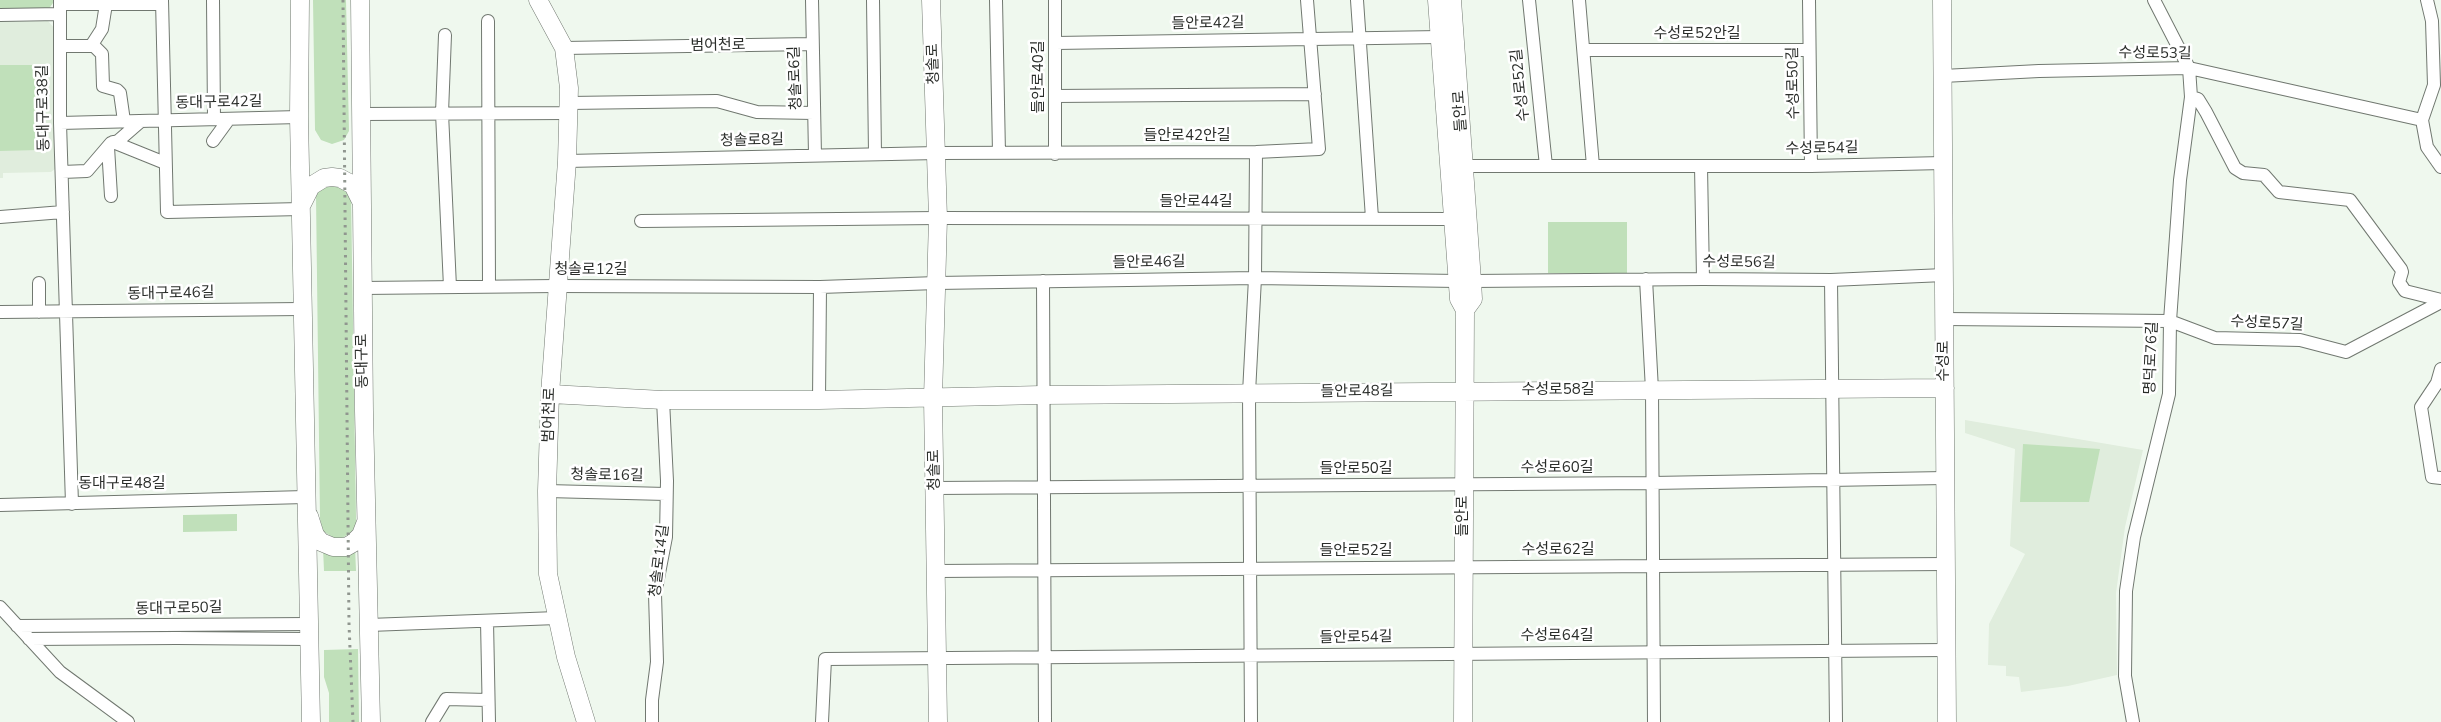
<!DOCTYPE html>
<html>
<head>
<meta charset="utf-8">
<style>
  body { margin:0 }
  canvas { display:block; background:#eff8ee }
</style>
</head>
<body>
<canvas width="2441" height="722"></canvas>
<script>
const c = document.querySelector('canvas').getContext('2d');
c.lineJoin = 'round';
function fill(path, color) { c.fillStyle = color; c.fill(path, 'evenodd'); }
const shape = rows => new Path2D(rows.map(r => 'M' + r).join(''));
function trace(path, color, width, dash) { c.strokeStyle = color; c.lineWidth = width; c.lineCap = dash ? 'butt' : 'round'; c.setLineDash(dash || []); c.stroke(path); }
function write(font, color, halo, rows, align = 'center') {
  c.font = font + ' "Nunito Sans","Noto Sans KR",sans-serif'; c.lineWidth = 5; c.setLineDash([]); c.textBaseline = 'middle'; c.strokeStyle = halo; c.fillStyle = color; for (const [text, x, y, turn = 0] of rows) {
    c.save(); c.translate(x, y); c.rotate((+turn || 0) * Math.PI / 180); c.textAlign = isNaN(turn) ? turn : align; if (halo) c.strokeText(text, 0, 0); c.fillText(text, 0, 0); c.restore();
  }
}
fill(shape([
  [48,21,55,29,55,169,51,172,3,173,3,178,0,178,0,22],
  [1965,420,2143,450,2125,527,2116,593,2117,675,2068,686,2021,692,2019,677,2006,676,2006,666,1988,665,1989,624,2025,554,2010,546,2015,449,1965,433]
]), '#e0eddd');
fill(shape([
  [0,0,53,0,53,3,48,10,0,11],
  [313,0,346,0,349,131,344,140,332,144,321,140,315,130],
  [0,65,37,65,38,150,0,151],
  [339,182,351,196,356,517,356,525,352,532,342,538,334,538,323,531,320,519,316,196,320,187],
  [1548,222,1627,222,1627,273,1548,273],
  [2023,444,2100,449,2089,502,2020,502],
  [237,514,237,531,183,532,183,515],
  [355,546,356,571,324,571,323,548],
  [358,649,359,722,329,722,329,693,324,677,324,650]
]), '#c0e0ba');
const street = shape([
  [60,0,60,123,72,504],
  [162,0,167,212,301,209],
  [213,0,214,119],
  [812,0,815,155],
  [873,0,875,154],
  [996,0,999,153],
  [1357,0,1372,218],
  [1529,0,1546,166],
  [1579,0,1593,166],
  [1809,0,1811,166],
  [2427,0,2432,21,2434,85,2422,120,2427,147,2441,167],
  [60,4,162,4],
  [0,15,60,14],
  [488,21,489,286],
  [445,35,442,113,450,287],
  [1056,43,1440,37],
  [60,46,94,46,102,54,103,86,117,90,120,93,124,121],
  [91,46,102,29,106,4],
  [564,48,812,44],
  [1584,50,1809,50],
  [1943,76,2039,71,2189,68,2422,120],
  [1055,96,1315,94],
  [2191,97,2198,99,2206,112,2235,168,2243,173,2264,175,2279,192,2350,200,2401,269,2402,272,2399,282,2405,291,2441,300],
  [569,103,717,101,757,112,814,113],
  [361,114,568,113],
  [60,123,299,117],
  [213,141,229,119],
  [113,142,165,163],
  [108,147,111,196],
  [1055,154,1055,0],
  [567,161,937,153,1256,152,1319,149,1307,0],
  [1465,166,1811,166,1943,163],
  [1701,166,1703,279],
  [62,172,87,171,111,143,118,141,141,121],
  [0,217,63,212],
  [641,221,938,218,1454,219],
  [1646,279,1652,390,1654,722],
  [1831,280,1836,722],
  [1043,281,1045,722],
  [1472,281,1703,279,1831,280,1944,275],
  [39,283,39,312],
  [362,288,557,286,820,287,937,283,1255,278,1458,281],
  [0,312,302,309],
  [1944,319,2170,321,2215,338,2300,340,2346,352,2441,302],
  [2441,369,2437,383,2421,407,2432,477,2441,478],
  [819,400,820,287],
  [935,488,1652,483,1945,478],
  [547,491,666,494],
  [0,505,305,497],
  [937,571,1946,564],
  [0,607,60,672,128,722],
  [487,621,489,722],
  [369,625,557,618],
  [17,626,308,624],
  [29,639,176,638,308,639],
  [432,722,446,699,488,700],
  [652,722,652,700,657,662,655,594,666,537,667,481,663,400],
  [822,722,825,659,1946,650],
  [1251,722,1249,393,1255,278,1256,152],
  [2133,722,2125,676,2126,591,2134,537,2169,394,2170,321,2180,180,2191,97,2189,68,2154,0]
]);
const secondary = shape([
  [300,0,299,117,311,722],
  [360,0,364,411,371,722],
  [538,0,564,48,569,88,567,161,550,394,547,491,548,574,566,657,586,722],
  [931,0,938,218,933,398,938,722],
  [1437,0,1459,299,1465,310,1463,722],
  [1452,0,1472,281,1473,299,1465,310],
  [1942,0,1947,722],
  [302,204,311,186,324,178,332,177,340,178,353,185,361,201],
  [550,394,663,400,819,400,1042,395,1945,388],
  [309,516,315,535,321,542,333,547,346,547,353,543,361,535,366,522]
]);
trace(street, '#717870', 14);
trace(secondary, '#717870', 19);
trace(street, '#fff', 12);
trace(secondary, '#fff', 18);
trace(shape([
  [343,0,349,624,353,722]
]), '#90968f', 3, [2.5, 5]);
write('15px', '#2a2d2a', '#fff', [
  ["들안로42길",1208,24,-1],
  ["수성로52안길",1697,34],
  ["범어천로",718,46,-1],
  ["수성로53길",2155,54,1],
  ["청솔로",934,64,-92],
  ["들안로40길",1039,77,-90],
  ["청솔로6길",796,78,-92],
  ["수성로50길",1794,83,-91],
  ["수성로52길",1521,85,-96],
  ["동대구로42길",219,103,-1],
  ["동대구로38길",44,108,-91],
  ["들안로",1461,111,-94],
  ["들안로42안길",1187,136],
  ["청솔로8길",752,141,-1],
  ["수성로54길",1822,149,-1],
  ["들안로44길",1196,202],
  ["들안로46길",1149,263,-1],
  ["수성로56길",1739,263,1],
  ["청솔로12길",591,270],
  ["동대구로46길",171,294,-1],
  ["수성로57길",2267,324,3],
  ["명덕로76길",2152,358,-88],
  ["동대구로",363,361,-91],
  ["수성로",1944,361,-90],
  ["수성로58길",1558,390],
  ["들안로48길",1357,392,-1],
  ["범어천로",550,415,-88],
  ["수성로60길",1557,468],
  ["들안로50길",1356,469],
  ["청솔로",935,470,-91],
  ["청솔로16길",607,476,1],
  ["동대구로48길",122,484],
  ["들안로",1463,516,-90],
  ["수성로62길",1558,550],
  ["들안로52길",1356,551],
  ["청솔로14길",660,561,-83],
  ["동대구로50길",179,609,-1],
  ["수성로64길",1557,636],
  ["들안로54길",1356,638,-1]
]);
</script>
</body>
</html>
